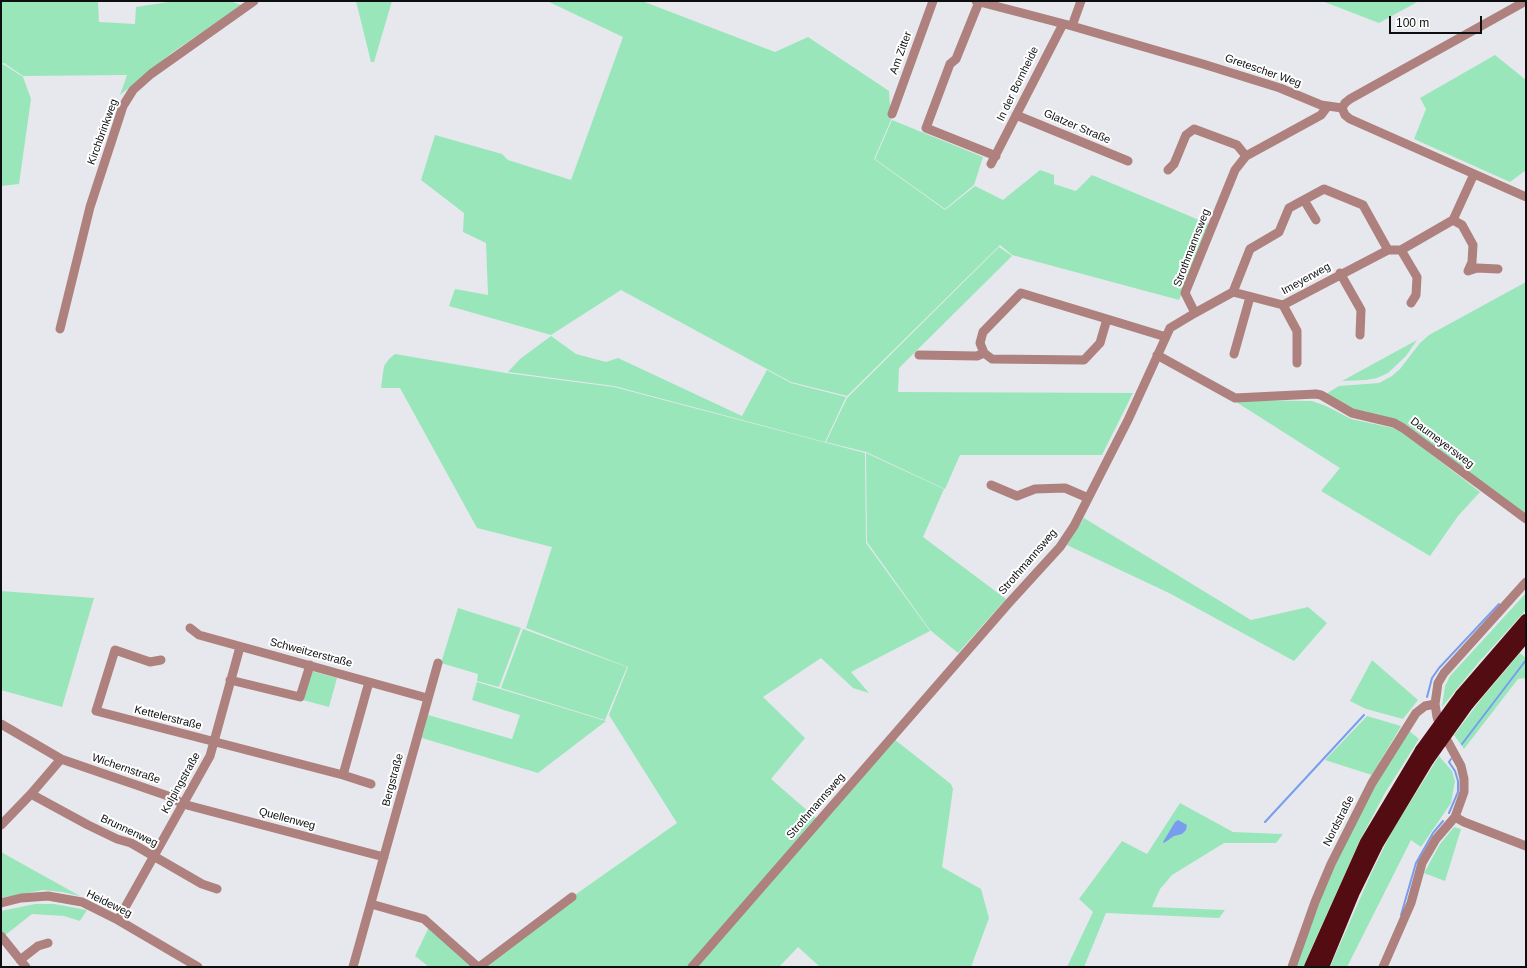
<!DOCTYPE html>
<html>
<head>
<meta charset="utf-8">
<style>
  body { margin:0 }
  #map { position:relative; width:1527px; height:968px; overflow:hidden; background:#e6e8ed; font-family:Arial,sans-serif }
  canvas { display:block }
  .frame { position:absolute; inset:0; border:2px solid #0d0e0f; pointer-events:none }
  .scale { position:absolute; left:1389px; top:16px; width:93px; height:18px; box-sizing:border-box; border:2px solid #0d0e0f; border-top:0; padding-left:5px; font-size:12px; line-height:14px; white-space:nowrap; color:#0d0e0f; -webkit-text-stroke:3px #fff; paint-order:stroke }
</style>
</head>
<body>
<div id="map">
<canvas width="1527" height="968"></canvas>
<div class="frame"></div>
<div class="scale">100 m</div>
</div>
<script>
const c = document.querySelector('canvas').getContext('2d');
c.lineJoin = 'round';
function fill(path, color) { c.fillStyle = color; c.fill(path, 'evenodd'); }
const shape = rows => new Path2D(rows.map(r => 'M' + r).join(''));
function trace(path, color, width, dash) { c.strokeStyle = color; c.lineWidth = width; c.lineCap = dash ? 'butt' : 'round'; c.setLineDash(dash || []); c.stroke(path); }
function write(font, color, halo, rows, align = 'center') {
  c.font = font + ' Arial,sans-serif'; c.lineWidth = 4; c.setLineDash([]); c.textBaseline = 'middle'; c.strokeStyle = halo; c.fillStyle = color; for (const [text, x, y, turn = 0] of rows) {
    c.save(); c.translate(x, y); c.rotate((+turn || 0) * Math.PI / 180); c.textAlign = isNaN(turn) ? turn : align; if (halo) c.strokeText(text, 0, 0); c.fillText(text, 0, 0); c.restore();
  }
}
fill(shape([
  [1,1,98,1,99,22,135,24,136,7,175,1,229,1,242,5,173,52,120,95,127,75,23,76,4,63,1,64],
  [356,1,392,1,374,62,371,62],
  [547,1,642,1,775,52,808,37,889,91,891,120,874,159,945,210,975,186,1003,200,1040,170,1054,175,1054,184,1076,191,1092,175,1211,225,1179,300,1012,255,1000,245,847,396,791,382,621,290,551,335,449,306,455,289,488,295,486,243,463,232,464,213,421,180,435,135,502,154,508,160,571,180,623,37],
  [1322,1,1419,1,1379,23],
  [1495,55,1526,80,1526,170,1510,182,1414,139,1426,109,1420,98],
  [3,64,23,77,31,99,19,184,1,186,1,65],
  [892,120,983,157,974,185,945,209,875,159],
  [999,247,1012,256,899,368,898,392,1133,393,1102,455,960,455,945,489,866,452,826,442,847,398],
  [1526,282,1526,514,1406,425,1353,409,1326,394,1339,386,1379,383,1392,376,1400,369,1420,343,1429,335],
  [551,336,576,354,606,362,618,358,742,416,767,370,791,383,846,397,825,442,614,386,508,372,520,359],
  [1417,340,1406,356,1388,373,1377,378,1366,380,1342,381],
  [395,354,506,373,614,387,865,453,866,543,930,631,851,672,869,693,853,688,821,658,763,697,805,738,771,779,817,819,688,967,479,967,572,897,677,823,609,715,628,667,526,628,552,547,477,528,400,388,381,388,384,366,389,359],
  [1233,400,1312,401,1326,406,1351,419,1393,428,1402,432,1480,492,1458,516,1430,556,1321,491,1340,468],
  [866,453,944,489,923,537,1006,599,958,653,930,630,867,542],
  [1084,518,1251,620,1308,607,1327,623,1294,661,1169,593,1067,545],
  [1,591,94,598,62,707,1,690],
  [1526,593,1526,610,1479,662,1442,707,1445,686,1450,676],
  [458,608,521,628,499,687,477,681,478,674,441,663],
  [523,629,627,667,605,720,501,688],
  [1520,653,1526,658,1526,678,1518,679,1464,749,1454,735,1482,698],
  [1372,660,1418,700,1403,719,1366,709,1350,701],
  [311,671,337,678,329,707,303,700],
  [477,682,606,721,538,773,422,738,428,715,512,739,520,715,472,700],
  [1367,716,1401,726,1372,775,1325,760],
  [1408,730,1419,739,1385,793,1360,840,1303,967,1295,967,1333,865,1374,785],
  [894,739,951,784,953,789,942,867,981,889,989,918,971,967,820,967,798,947,779,967,697,967],
  [1439,756,1452,771,1455,781,1451,803,1421,847,1411,840,1347,967,1330,967,1370,876,1391,833],
  [1180,803,1233,832,1283,834,1276,843,1224,843,1172,875,1160,889,1152,907,1225,910,1219,918,1106,913,1084,967,1067,967,1093,912,1079,899,1122,841,1147,854],
  [1454,827,1461,829,1445,881,1424,873,1440,844],
  [1,852,80,896,62,892,43,890,1,898],
  [35,904,54,904,87,910,80,921,64,916,32,914,4,936,1,931,1,911],
  [429,927,478,967,429,967,415,956]
]), '#9ae6bb');
fill(shape([
  [1178,820,1187,825,1186,830,1182,834,1174,836,1164,843,1163,842,1175,822]
]), '#789def');
trace(shape([
  [1427,697,1432,678,1439,668,1499,604],
  [1462,744,1526,660],
  [1449,813,1458,792,1458,781,1455,771,1449,762,1451,759],
  [1265,822,1364,715],
  [1401,915,1416,863,1433,833,1443,821]
]), '#789def', 2);
trace(shape([
  [976,1,1072,26,1203,64,1280,88,1321,105,1342,108],
  [979,2,956,59,950,64,926,128,996,156],
  [1072,26,1081,1],
  [1342,108,1345,103,1350,99,1526,1],
  [1342,108,1345,115,1350,119,1526,197],
  [892,114,933,1],
  [1016,115,1128,161],
  [991,164,1063,24],
  [1168,170,1174,164,1186,135,1194,129,1237,145,1246,156],
  [1304,200,1316,220],
  [1453,220,1462,225,1473,245,1472,262,1468,271],
  [1401,250,1417,277,1416,295,1411,303],
  [1468,271,1477,268,1498,269],
  [1340,273,1361,310,1360,335],
  [1233,292,1250,249,1279,232,1289,208,1324,189,1363,205,1388,250],
  [1283,305,1297,331,1297,363],
  [1195,313,1233,292,1283,305,1388,250,1401,250,1453,220,1474,174],
  [1107,319,1100,343,1084,360,992,359,984,353,980,343,983,332,1021,293,1107,319,1166,337],
  [60,329,90,207,123,106,133,90,151,74,254,1],
  [1234,354,1250,297],
  [919,355,977,356,984,353],
  [1157,355,1235,398,1316,394,1321,395,1352,413,1394,423,1403,428,1526,519],
  [991,485,1017,496,1035,489,1065,488,1088,498],
  [190,628,199,635,427,698],
  [161,660,150,662,115,650,96,711,343,775,371,784],
  [230,680,300,697,310,665],
  [1,724,61,759,171,797,183,804,384,857],
  [343,775,369,682],
  [31,794,88,825,117,839,131,843,202,884,217,889],
  [1455,817,1464,822,1526,846],
  [1,825,31,794,61,759],
  [1,903,21,898,48,896,82,902,118,920,198,967],
  [371,904,424,919,478,967],
  [118,920,210,756,240,647],
  [1,936,26,967],
  [20,960,38,946,48,943],
  [353,967,438,663],
  [479,967,572,897],
  [692,967,1008,604,1060,547,1074,526,1128,420,1170,328,1195,313,1185,293,1235,170,1246,156,1321,115,1327,107],
  [1292,967,1315,902,1331,864,1372,783,1416,713,1425,706,1435,704],
  [1383,967,1411,903,1422,863,1436,839,1455,817,1464,792,1464,779,1461,766,1442,731,1437,717,1435,704,1438,683,1444,673,1526,582]
]), '#ae807e', 9);
trace(shape([
  [1461,695,1526,620],
  [1468,704,1526,636],
  [1310,967,1366,842,1421,750],
  [1323,967,1354,892,1377,845,1428,760]
]), '#540c13', 12);
trace(shape([
  [1421,750,1461,695],
  [1428,760,1468,704]
]), '#540c13', 12);
write('11px', '#0d0e0f', '#fff', [
  ["Am Zitter",901,53,-70],
  ["Gretescher Weg",1263,71,19],
  ["In der Bornheide",1018,84,-64],
  ["Glatzer Straße",1077,127,23],
  ["Kirchbrinkweg",103,132,-70],
  ["Strothmannsweg",1192,248,-69],
  ["Imeyerweg",1306,279,-29],
  ["Daumeyersweg",1442,443,37],
  ["Strothmannsweg",1028,562,-49],
  ["Schweitzerstraße",311,653,15],
  ["Kettelerstraße",168,718,14],
  ["Wichernstraße",126,769,19],
  ["Bergstraße",393,780,-75],
  ["Kolpingstraße",181,783,-61],
  ["Strothmannsweg",816,806,-49],
  ["Quellenweg",287,819,15],
  ["Nordstraße",1339,821,-63],
  ["Brunnenweg",129,831,25],
  ["Heideweg",109,904,26]
]);
</script>
</body>
</html>
